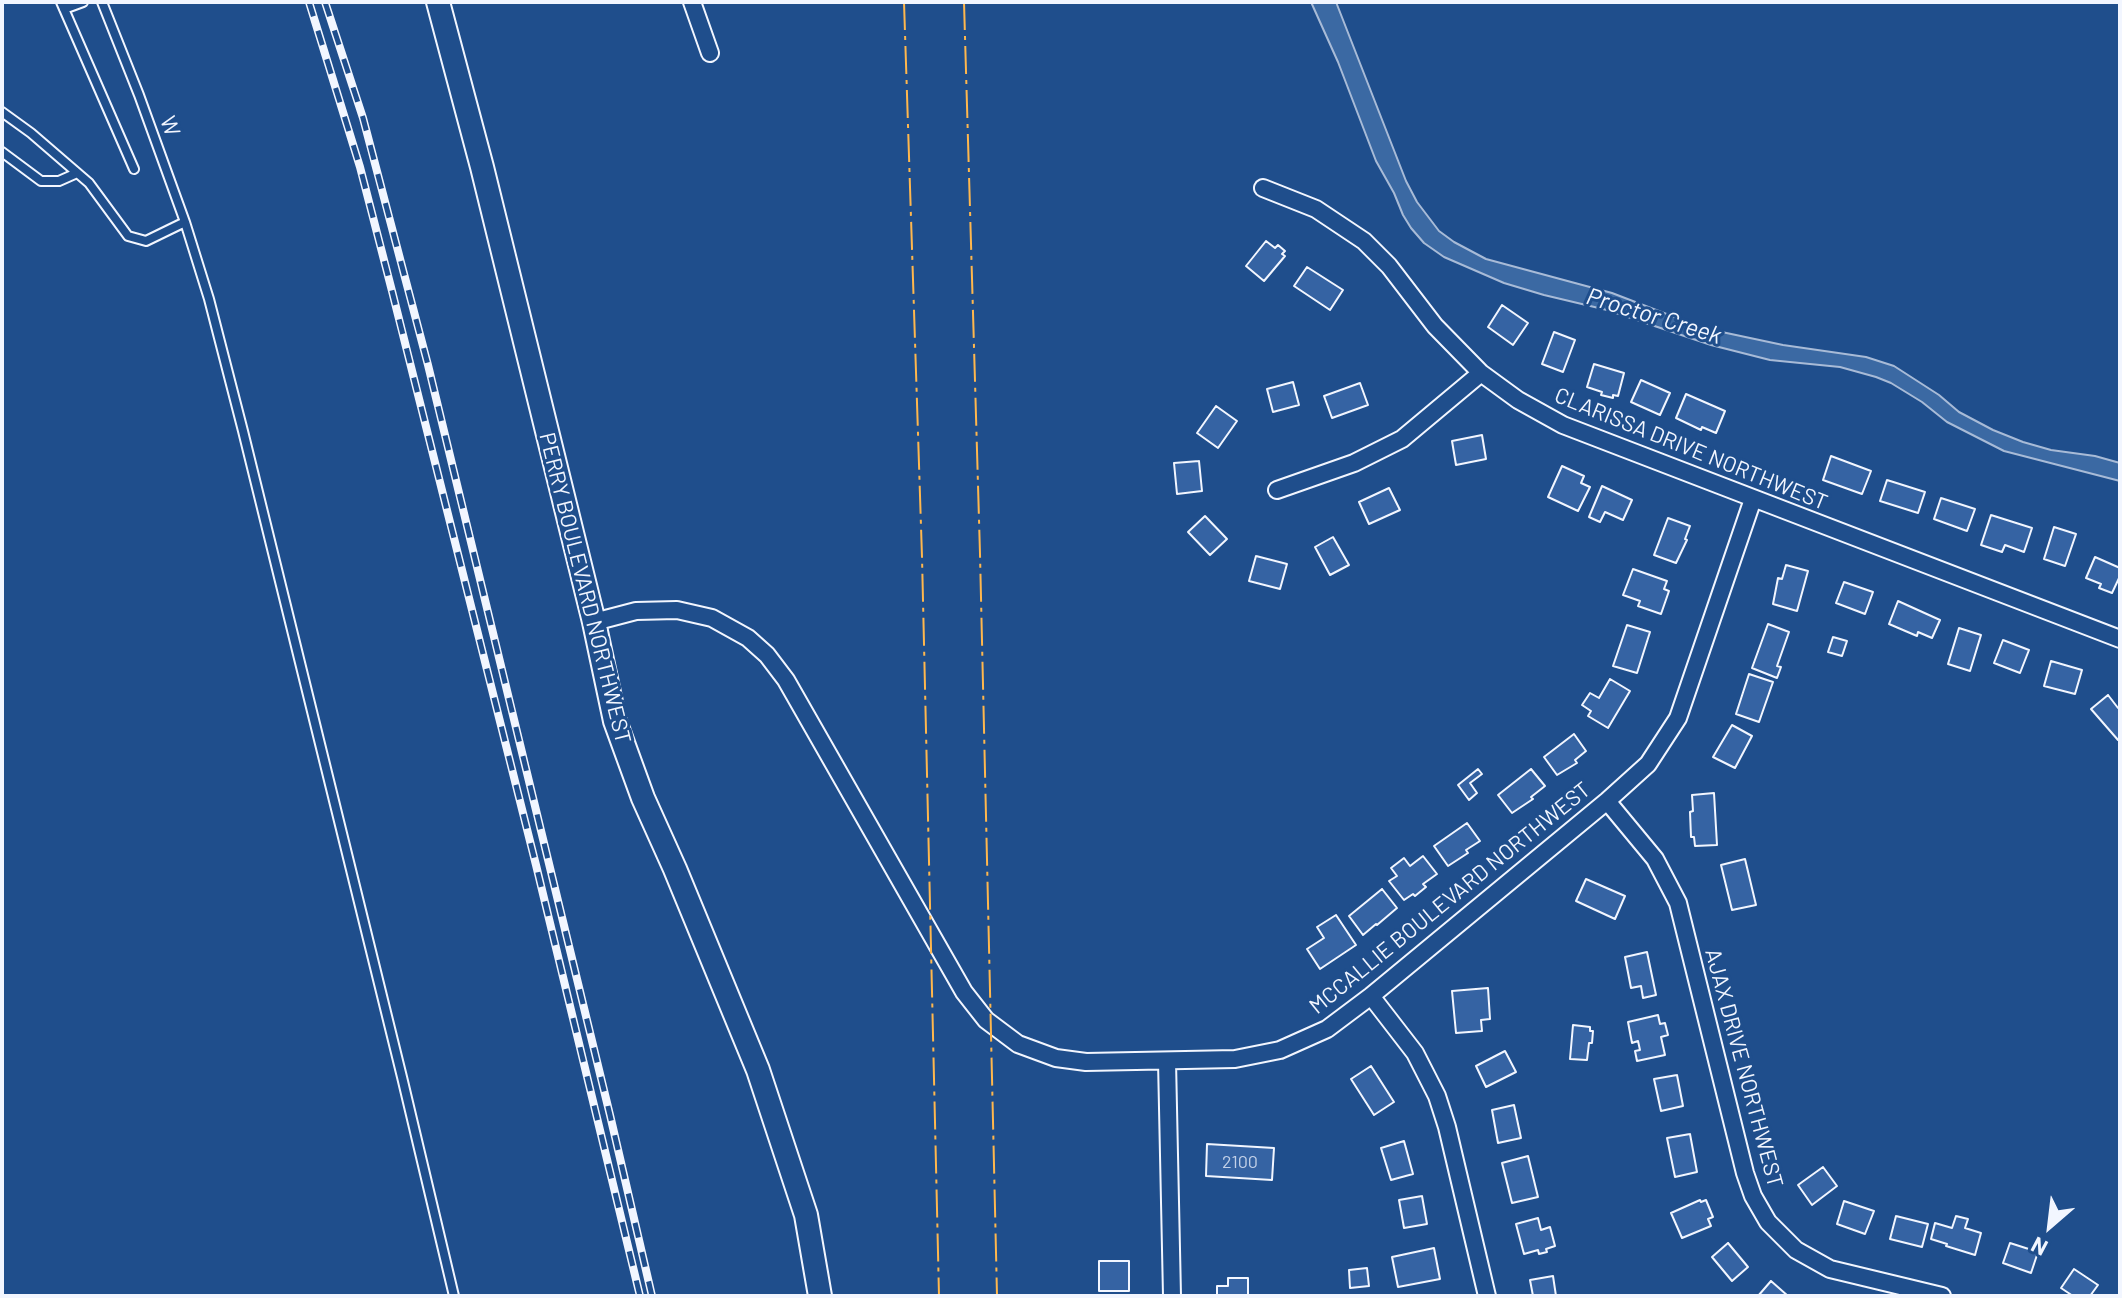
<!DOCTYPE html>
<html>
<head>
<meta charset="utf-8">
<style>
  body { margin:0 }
  #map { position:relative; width:2122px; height:1298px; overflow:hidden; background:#1f4e8c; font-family:Barlow,sans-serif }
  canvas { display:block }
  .frame { position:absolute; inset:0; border:4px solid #f2f6ff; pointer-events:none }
  .north { position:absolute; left:2010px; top:1186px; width:80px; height:80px; -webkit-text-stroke:6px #1f4e8c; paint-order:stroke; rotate:208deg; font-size:22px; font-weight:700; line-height:32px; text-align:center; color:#f2f6ff }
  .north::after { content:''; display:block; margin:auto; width:28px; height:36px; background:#f2f6ff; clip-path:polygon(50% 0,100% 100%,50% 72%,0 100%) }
</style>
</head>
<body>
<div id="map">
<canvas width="2122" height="1298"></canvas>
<div class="frame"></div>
<div class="north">N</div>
</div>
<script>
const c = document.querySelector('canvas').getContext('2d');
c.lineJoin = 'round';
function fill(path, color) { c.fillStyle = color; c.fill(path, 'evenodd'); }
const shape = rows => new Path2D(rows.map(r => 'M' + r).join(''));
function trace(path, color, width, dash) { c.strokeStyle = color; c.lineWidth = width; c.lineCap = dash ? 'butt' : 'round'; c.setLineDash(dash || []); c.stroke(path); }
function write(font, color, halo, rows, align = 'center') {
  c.font = font + ' Barlow,sans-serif'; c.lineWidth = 6; c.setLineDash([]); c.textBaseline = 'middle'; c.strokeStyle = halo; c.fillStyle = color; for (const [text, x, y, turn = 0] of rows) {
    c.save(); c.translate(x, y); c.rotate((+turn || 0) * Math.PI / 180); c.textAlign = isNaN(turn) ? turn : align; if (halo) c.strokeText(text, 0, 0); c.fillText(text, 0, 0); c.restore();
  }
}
const water = shape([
  [1311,2,1336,2,1406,181,1417,202,1439,231,1454,242,1486,259,1612,293,1703,328,1783,345,1866,357,1894,366,1939,395,1959,412,1993,430,2023,442,2051,450,2095,456,2120,463,2120,481,2004,451,1947,422,1922,402,1891,383,1876,377,1840,367,1770,360,1711,345,1607,310,1544,295,1504,283,1444,257,1424,243,1411,228,1403,215,1394,193,1376,161,1338,62,1311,2]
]);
fill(water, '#3b69a3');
trace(water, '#a8bbd7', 2);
const building = shape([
  [1266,241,1275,248,1278,245,1285,251,1282,254,1285,256,1264,281,1246,266,1266,241],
  [1307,267,1343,290,1330,310,1294,286,1307,267],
  [1502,305,1528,323,1513,345,1488,327,1502,305],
  [1554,332,1575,340,1563,372,1542,364,1554,332],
  [1594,364,1624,373,1618,396,1613,395,1613,398,1601,395,1602,392,1587,387,1594,364],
  [1641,380,1670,393,1660,415,1631,402,1641,380],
  [1293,382,1299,405,1273,412,1267,389,1293,382],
  [1360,383,1368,405,1332,418,1324,396,1360,383],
  [1686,394,1725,411,1716,433,1702,427,1701,430,1676,418,1686,394],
  [1216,406,1237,421,1218,448,1197,433,1216,406],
  [1482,435,1486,459,1456,465,1452,441,1482,435],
  [1831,456,1871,471,1862,494,1823,480,1831,456],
  [1199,461,1202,491,1177,494,1174,463,1199,461],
  [1562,466,1584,476,1581,483,1590,487,1578,511,1548,497,1562,466],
  [1887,480,1925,492,1918,513,1880,501,1887,480],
  [1602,486,1632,500,1623,520,1605,512,1600,522,1589,517,1602,486],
  [1389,488,1400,510,1369,524,1359,502,1389,488],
  [1941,498,1975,509,1967,531,1934,519,1941,498],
  [1991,515,2032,528,2024,552,2005,545,2002,552,1981,545,1991,515],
  [1205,516,1227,539,1210,555,1188,532,1205,516],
  [1668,518,1690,526,1685,539,1687,540,1676,563,1654,555,1668,518],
  [2054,527,2076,534,2065,566,2044,559,2054,527],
  [1333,537,1349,565,1330,575,1315,547,1333,537],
  [1256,556,1287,564,1280,589,1249,581,1256,556],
  [2095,557,2120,568,2120,576,2112,593,2099,588,2101,584,2086,578,2095,557],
  [1786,565,1808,571,1797,611,1773,604,1778,578,1782,579,1786,565],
  [1633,569,1667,581,1664,589,1669,591,1661,614,1638,606,1640,601,1623,595,1633,569],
  [1844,582,1873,592,1865,614,1836,603,1844,582],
  [1898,601,1940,620,1932,638,1918,632,1917,636,1889,624,1898,601],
  [1768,624,1789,632,1777,666,1781,667,1777,678,1752,668,1768,624],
  [1627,625,1650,632,1637,673,1613,666,1627,625],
  [1959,628,1981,635,1970,671,1948,664,1959,628],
  [1833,637,1847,641,1842,656,1828,652,1833,637],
  [2003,640,2029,650,2020,673,1994,663,2003,640],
  [2051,661,2082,670,2075,694,2044,686,2051,661],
  [1749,674,1773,682,1759,722,1736,714,1749,674],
  [1610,679,1630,691,1608,728,1588,716,1591,711,1582,705,1590,693,1599,698,1610,679],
  [2108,695,2118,708,2120,707,2120,738,2118,740,2091,709,2108,695],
  [1732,725,1752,736,1735,768,1713,757,1732,725],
  [1574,734,1586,751,1575,760,1577,763,1557,775,1544,757,1574,734],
  [1478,769,1482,774,1470,783,1477,793,1469,800,1458,785,1478,769],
  [1531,769,1545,786,1531,797,1533,799,1512,813,1498,795,1531,769],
  [1714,793,1717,845,1695,846,1694,837,1691,837,1690,812,1693,811,1692,795,1714,793],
  [1467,823,1480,841,1466,850,1468,853,1448,866,1434,846,1467,823],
  [1423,856,1437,874,1423,884,1426,887,1415,896,1413,894,1404,900,1389,881,1397,876,1391,868,1404,858,1410,866,1423,856],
  [1745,859,1756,905,1732,910,1721,865,1745,859],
  [1586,879,1625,896,1615,919,1576,901,1586,879],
  [1382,889,1397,908,1377,925,1376,924,1363,935,1349,916,1382,889],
  [1336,915,1356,945,1320,969,1307,949,1324,938,1317,927,1336,915],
  [1647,952,1656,995,1643,998,1641,986,1631,988,1625,957,1647,952],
  [1488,988,1490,1019,1481,1020,1482,1031,1456,1033,1452,991,1488,988],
  [1658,1015,1660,1024,1665,1023,1668,1035,1661,1037,1665,1055,1637,1061,1635,1051,1640,1050,1638,1041,1632,1043,1628,1022,1658,1015],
  [1573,1025,1590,1027,1590,1031,1593,1031,1592,1043,1589,1043,1587,1060,1570,1059,1573,1025],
  [1505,1051,1516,1072,1486,1087,1476,1066,1505,1051],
  [1371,1066,1394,1102,1374,1115,1351,1079,1371,1066],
  [1677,1075,1683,1106,1661,1111,1654,1079,1677,1075],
  [1514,1105,1521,1138,1498,1143,1492,1110,1514,1105],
  [1690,1134,1697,1172,1675,1177,1667,1138,1690,1134],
  [1404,1141,1413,1174,1391,1180,1381,1148,1404,1141],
  [1207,1144,1274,1148,1272,1180,1206,1176,1207,1144],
  [1528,1156,1538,1197,1512,1203,1502,1163,1528,1156],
  [1823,1167,1837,1186,1812,1205,1798,1185,1823,1167],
  [1422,1196,1427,1224,1404,1228,1399,1200,1422,1196],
  [1700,1200,1701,1202,1706,1200,1713,1217,1708,1219,1711,1226,1682,1238,1671,1213,1700,1200],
  [1844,1201,1874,1211,1865,1234,1837,1224,1844,1201],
  [1896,1216,1928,1224,1922,1247,1890,1239,1896,1216],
  [1956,1216,1968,1219,1965,1228,1981,1233,1975,1255,1946,1246,1947,1244,1931,1239,1935,1223,1952,1228,1956,1216],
  [1538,1218,1541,1230,1550,1227,1555,1246,1546,1249,1547,1252,1539,1254,1538,1250,1524,1254,1516,1224,1538,1218],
  [1728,1243,1748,1267,1732,1281,1712,1257,1728,1243],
  [2010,1243,2038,1252,2031,1273,2003,1263,2010,1243],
  [1434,1248,1440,1279,1398,1287,1392,1257,1434,1248],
  [1099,1261,1129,1261,1129,1291,1099,1291,1099,1261],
  [1367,1268,1369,1286,1350,1288,1349,1270,1367,1268],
  [2074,1269,2098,1285,2090,1296,2073,1296,2061,1288,2074,1269],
  [1553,1276,1556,1296,1533,1296,1530,1280,1553,1276],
  [1228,1278,1248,1278,1248,1296,1217,1296,1217,1286,1228,1286,1228,1278],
  [1771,1281,1788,1296,1758,1296,1771,1281]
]);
fill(building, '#3563a3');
trace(building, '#f2f6ff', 2);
const lane = shape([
  [61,2,134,169],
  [64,9,83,2],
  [2,112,31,133,89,183,128,236,146,241,185,222,139,95,102,2],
  [2,152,41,181,59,181,77,173],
  [185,222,209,299,243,431,402,1077,454,1296]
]);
const street = shape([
  [692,2,710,53],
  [1263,188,1316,209,1364,241,1389,266,1435,326,1481,373,1518,400,1563,425,2120,639],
  [1277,490,1354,463,1402,439,1481,373],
  [594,622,636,611,677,610,712,618,748,638,767,655,786,680,964,992,986,1020,1018,1044,1056,1058,1086,1062,1235,1059,1280,1050,1327,1029,1371,996,1607,801,1648,764,1678,718,1753,499],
  [1607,801,1655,859,1678,903,1745,1173,1753,1196,1768,1222,1796,1250,1830,1269,1942,1296],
  [1371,996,1415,1053,1437,1096,1447,1127,1487,1296],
  [1167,1061,1172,1296]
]);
const secondary = shape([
  [438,2,482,167,594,622,615,721,643,798,675,869,758,1070,806,1215,820,1296]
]);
trace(lane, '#f2f6ff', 12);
trace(street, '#f2f6ff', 20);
trace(secondary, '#f2f6ff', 26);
trace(lane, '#1f4e8c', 8);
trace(street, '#1f4e8c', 16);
trace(secondary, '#1f4e8c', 22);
const rail = shape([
  [309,2,360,167,392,291,536,865,640,1296],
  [325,2,363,118,428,365,610,1115,652,1296]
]);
trace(rail, '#f2f6ff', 8);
trace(rail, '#1f4e8c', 5, [15]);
trace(shape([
  [904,2,922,557,939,1296],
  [964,2,980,554,997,1296]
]), '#ffb74d', 2, [28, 6, 4, 6]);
write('18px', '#c3d1e8', null, [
  ["2100",1240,1162]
]);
write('22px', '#f2f6ff', '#1f4e8c', [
  ["W",170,126,70],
  ["CLARISSA DRIVE NORTHWEST",1691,449,22],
  ["PERRY BOULEVARD NORTHWEST",585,588,76],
  ["MCCALLIE BOULEVARD NORTHWEST",1450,898,-39],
  ["AJAX DRIVE NORTHWEST",1744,1068,75]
]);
write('italic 24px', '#f2f6ff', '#1f4e8c', [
  ["Proctor Creek",1654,316,17]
]);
</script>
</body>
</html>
